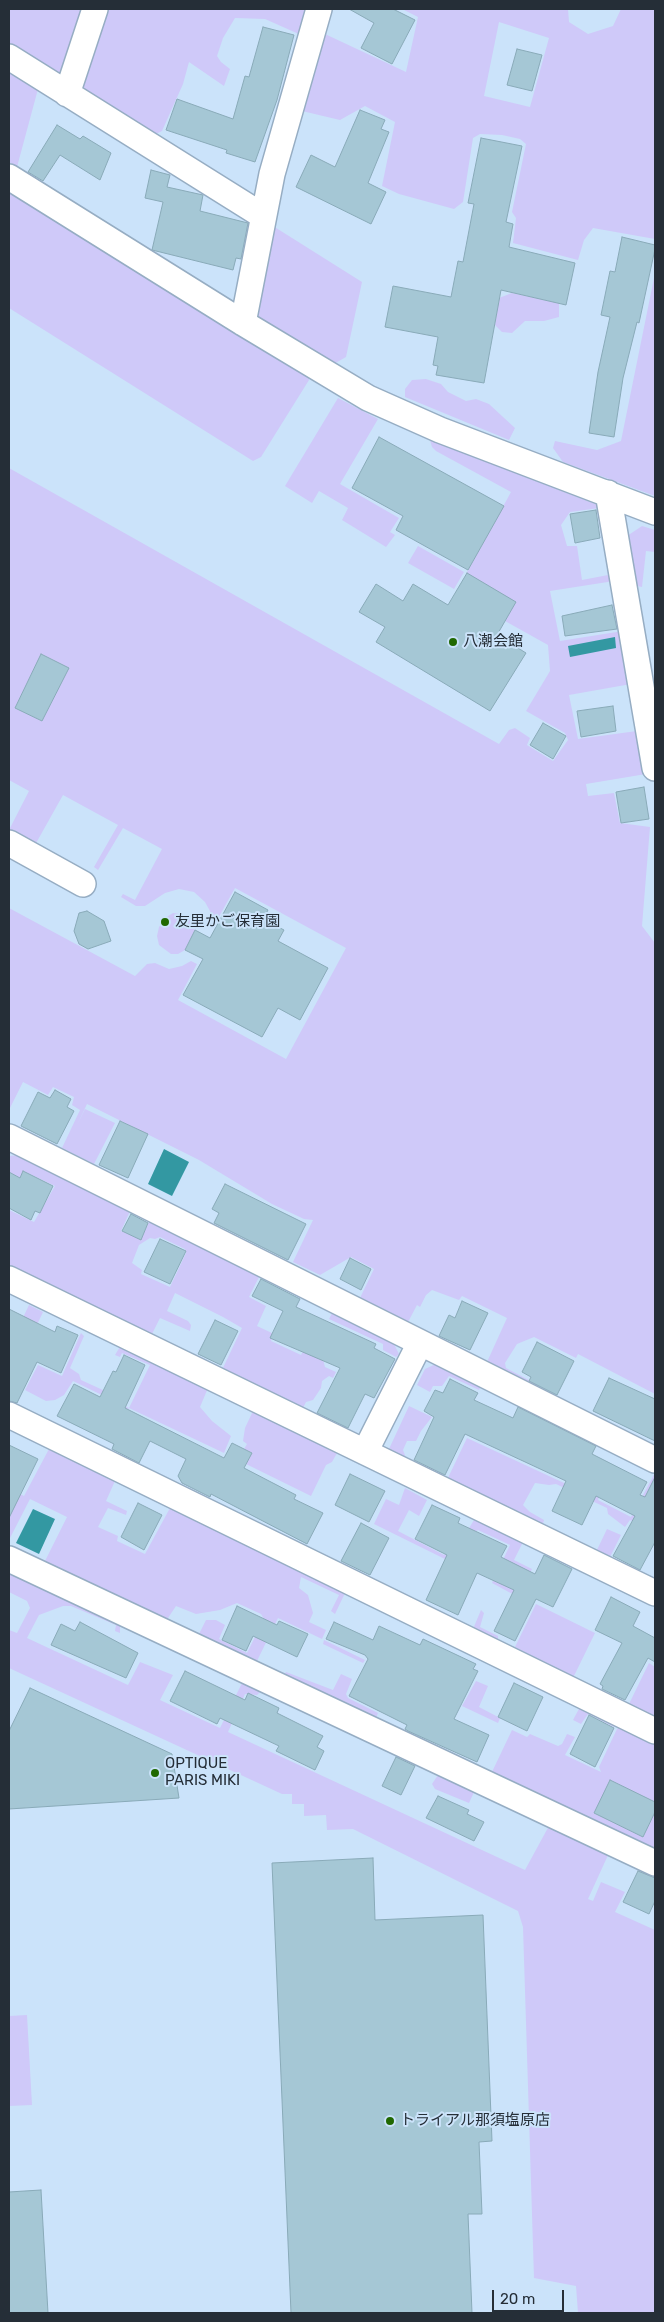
<!DOCTYPE html>
<html>
<head>
<meta charset="utf-8">
<style>
  body { margin:0 }
  #map { position:relative; width:664px; height:2322px; overflow:hidden; background:#cbe3fa; font-family:Rubik,sans-serif }
  canvas { display:block }
  .frame { position:absolute; inset:0; border:10px solid #252e37; pointer-events:none }
  .scale { position:absolute; left:492px; top:2290px; width:72px; height:22px; box-sizing:border-box; border:2px solid #252e37; border-top:0; padding-left:6px; font-size:15px; line-height:18px; white-space:nowrap; color:#252e37; -webkit-text-stroke:4px #cbe3fa; paint-order:stroke }
</style>
</head>
<body>
<div id="map">
<canvas width="664" height="2322"></canvas>
<div class="frame"></div>
<div class="scale">20 m</div>
</div>
<script>
const c = document.querySelector('canvas').getContext('2d');
c.lineJoin = 'round';
function fill(path, color) { c.fillStyle = color; c.fill(path, 'evenodd'); }
const shape = rows => new Path2D(rows.map(r => 'M' + r).join(''));
function trace(path, color, width, dash) { c.strokeStyle = color; c.lineWidth = width; c.lineCap = dash ? 'butt' : 'round'; c.setLineDash(dash || []); c.stroke(path); }
function write(font, color, halo, rows, align = 'center') {
  c.font = font + ' Rubik,"Noto Sans JP",sans-serif'; c.lineWidth = 4; c.setLineDash([]); c.textBaseline = 'middle'; c.strokeStyle = halo; c.fillStyle = color; for (const [text, x, y, turn = 0] of rows) {
    c.save(); c.translate(x, y); c.rotate((+turn || 0) * Math.PI / 180); c.textAlign = isNaN(turn) ? turn : align; if (halo) c.strokeText(text, 0, 0); c.fillText(text, 0, 0); c.restore();
  }
}
fill(shape([
  [9,9,308,9,301,35,265,19,235,18,223,38,217,56,221,62,230,69,224,86,189,62,183,84,162,131,148,138,75,95,69,68,58,76,9,48],
  [402,9,568,9,569,22,588,34,613,26,621,9,655,9,655,239,593,228,584,240,578,260,513,243,516,218,512,212,526,144,520,139,502,135,480,134,473,138,463,202,454,209,399,194,382,186,395,122,365,106,340,120,302,111,325,34,406,72,418,17],
  [499,22,549,38,530,107,484,96],
  [9,70,38,89,17,167,9,162],
  [9,186,307,371,309,380,261,457,253,461,9,308],
  [273,226,362,282,346,357,332,365,260,321,254,312],
  [655,273,655,496,563,462,553,448,555,441,597,450,621,441],
  [512,293,559,303,559,317,544,321,525,321,512,333,502,332,495,325,499,298],
  [426,379,441,384,448,392,466,401,476,399,489,404,515,428,509,440,405,397,405,389,412,380],
  [338,398,378,419,340,484,399,518,390,532,395,535,386,547,342,520,348,508,319,491,312,503,285,486],
  [430,440,598,505,599,508,570,512,561,525,567,546,577,546,582,580,608,575,605,552,610,551,614,581,550,591,560,641,623,631,631,684,569,695,578,739,637,731,646,774,586,784,588,796,614,793,620,823,650,827,642,926,655,943,655,1394,578,1354,576,1358,534,1337,517,1344,505,1363,506,1368,538,1385,537,1387,487,1362,507,1318,462,1296,459,1300,432,1290,426,1295,420,1307,417,1305,407,1324,359,1300,374,1269,351,1257,320,1275,293,1262,313,1220,304,1219,272,1204,199,1160,87,1104,77,1125,85,1109,115,1123,94,1164,62,1148,80,1110,72,1105,74,1097,53,1087,48,1095,23,1082,9,1110,9,908,135,976,147,964,155,963,169,969,182,966,191,961,197,964,178,1000,286,1059,346,948,235,888,216,922,205,902,194,892,179,889,165,893,145,906,136,906,121,897,123,894,135,900,162,849,123,828,98,870,94,867,118,825,63,795,35,845,9,830,29,791,9,780,9,468,499,744,509,730,515,728,530,738,527,745,553,761,568,740,565,733,526,711,550,671,548,645,505,621,515,603,466,574,511,492,436,451,432,447],
  [41,654,69,668,42,721,15,708],
  [642,526,655,530,655,552,646,551,642,587,637,586,627,536],
  [418,546,464,572,454,589,408,563],
  [173,913,187,915,195,930,185,950,178,954,171,954,159,945,157,936,159,927,165,918],
  [21,1155,131,1209,121,1231,141,1239,150,1220,260,1275,249,1297,266,1306,257,1326,274,1334,271,1341,301,1355,315,1328,325,1367,336,1372,333,1378,329,1376,322,1381,321,1388,313,1400,306,1402,301,1412,221,1372,242,1328,223,1317,175,1293,167,1311,188,1321,191,1325,190,1331,160,1318,151,1336,9,1265,9,1210,34,1222,55,1186,23,1171,20,1178,9,1172,9,1156],
  [160,1237,185,1249,186,1253,170,1287,141,1274,142,1270,132,1263,139,1245,150,1238,155,1239],
  [29,1305,43,1312,26,1348,29,1358,9,1347],
  [332,1313,393,1342,399,1354,396,1357,383,1350,383,1344,329,1319],
  [81,1333,84,1336,70,1368,79,1374,81,1380,116,1396,116,1402,129,1408,150,1365,122,1353,120,1357,115,1355,121,1345,208,1388,200,1407,212,1421,231,1436,224,1453,129,1408,122,1419,108,1398,73,1381,64,1395,55,1400,46,1401,25,1390,38,1365,62,1376],
  [438,1363,481,1386,479,1390,449,1376,442,1386,433,1386,430,1392,417,1385,425,1369],
  [409,1406,432,1417,421,1431,416,1441,407,1441,403,1450,406,1458,442,1474,440,1480,395,1458,389,1449],
  [253,1411,337,1453,332,1462,326,1465,311,1496,246,1464,252,1453,244,1449,247,1444,243,1441,245,1428],
  [467,1438,577,1489,600,1495,598,1500,631,1517,655,1473,653,1484,655,1491,640,1521,655,1528,655,1533,630,1520,625,1527,608,1514,607,1508,556,1484,549,1485,535,1483,523,1505,530,1512,544,1520,542,1527,446,1482],
  [49,1449,115,1481,106,1501,127,1511,126,1515,108,1508,98,1527,118,1536,117,1541,145,1554,170,1508,345,1593,335,1614,331,1611,339,1595,301,1577,299,1588,308,1595,313,1613,309,1622,326,1630,322,1639,278,1618,256,1663,198,1636,206,1620,216,1620,225,1625,219,1639,247,1653,264,1619,261,1614,237,1603,220,1610,196,1614,176,1606,166,1621,44,1563,67,1517,30,1499,9,1540,9,1488,24,1496],
  [405,1488,427,1500,419,1516,409,1510,398,1531,444,1555,457,1530,466,1533,474,1520,482,1521,523,1542,514,1560,532,1569,518,1597,492,1583,510,1545,478,1530,472,1533,455,1564,374,1524,386,1499,399,1505],
  [607,1529,621,1535,609,1559,596,1552],
  [9,1573,120,1624,120,1633,115,1631,116,1625,71,1606,63,1606,39,1615,27,1638,128,1685,140,1662,173,1675,160,1700,220,1728,242,1683,260,1692,257,1695,245,1694,228,1732,525,1870,550,1824,609,1853,588,1899,593,1901,601,1882,625,1892,615,1912,655,1930,655,2313,578,2313,576,2286,534,2278,523,1927,518,1911,353,1829,327,1830,326,1815,304,1816,304,1804,292,1804,292,1794,282,1794,9,1668,9,1630,17,1633,30,1608,27,1601,9,1592],
  [536,1604,595,1633,573,1678,515,1647],
  [481,1610,484,1613,480,1627,498,1636,498,1642,473,1629],
  [324,1640,365,1660,363,1663,323,1644],
  [649,1663,655,1667,655,1717,629,1704],
  [286,1672,333,1690,341,1674,352,1679,346,1694,348,1698,378,1713,375,1720,284,1676],
  [476,1681,488,1686,479,1707,500,1718,498,1723,462,1706],
  [580,1707,616,1724,614,1727,588,1714,581,1724,573,1720],
  [620,1726,655,1742,655,1802,610,1781,594,1813,643,1837,655,1812,655,1852,491,1774,512,1730,527,1737,530,1734,558,1746,562,1744,567,1734,575,1737,565,1755,601,1772,599,1767,617,1729],
  [438,1775,475,1790,469,1803,435,1789,432,1784],
  [27,2015,32,2105,9,2106,9,2016]
]), '#cfc9f9');
fill(shape([
  [615,637,616,648,570,657,568,646],
  [164,1149,189,1162,172,1196,148,1184],
  [33,1509,55,1519,39,1554,16,1543]
]), '#3398a2');
const building = shape([
  [349,9,393,9,415,20,392,64,361,48,374,23,349,9],
  [263,27,294,35,277,100,255,162,226,153,227,150,166,130,177,99,233,119,245,76,249,77,263,27],
  [517,49,542,55,532,91,507,85,517,49],
  [360,110,385,120,381,129,389,132,368,183,386,192,371,224,296,187,311,155,335,167,360,110],
  [57,125,80,139,83,136,111,153,100,180,60,155,43,181,28,172,57,125],
  [481,138,522,146,506,222,513,224,509,247,575,263,566,305,501,290,484,383,436,375,438,366,433,365,438,337,385,327,393,286,451,297,458,261,463,262,474,204,468,203,481,138],
  [151,170,170,175,167,187,203,195,200,211,248,223,241,259,236,258,233,270,152,250,163,202,145,198,151,170],
  [622,237,655,245,655,249,639,323,637,322,623,378,614,437,589,433,598,372,610,317,601,315,610,271,615,272,622,237],
  [379,437,504,506,468,570,396,530,403,516,352,488,379,437],
  [596,510,600,538,575,543,570,514,596,510],
  [467,573,516,602,497,635,526,653,490,711,376,642,385,627,359,612,376,584,403,601,413,584,448,605,467,573],
  [612,605,617,629,565,636,562,616,612,605],
  [41,654,69,668,42,721,15,708,41,654],
  [613,706,616,731,581,737,577,711,613,706],
  [543,723,566,736,553,759,530,745,543,723],
  [644,787,649,819,621,823,616,792,644,787],
  [235,892,268,910,263,919,284,930,278,941,328,968,300,1020,278,1008,262,1037,183,995,203,959,185,950,195,930,210,938,235,892],
  [87,911,104,921,111,941,88,949,79,944,74,931,79,913,87,911],
  [55,1090,71,1099,67,1107,74,1111,57,1144,21,1126,38,1092,50,1098,55,1090],
  [120,1121,148,1134,128,1178,99,1165,120,1121],
  [23,1171,53,1186,40,1213,35,1211,31,1220,9,1208,9,1172,20,1178,23,1171],
  [225,1184,306,1224,288,1260,214,1223,219,1213,212,1209,225,1184],
  [131,1214,148,1223,141,1240,122,1231,131,1214],
  [160,1239,186,1251,170,1284,144,1272,160,1239],
  [350,1258,371,1269,361,1290,340,1279,350,1258],
  [261,1279,300,1299,296,1307,376,1344,374,1348,395,1359,374,1398,365,1394,348,1428,317,1413,340,1368,270,1338,283,1311,252,1296,261,1279],
  [462,1301,488,1313,470,1350,439,1336,449,1315,455,1318,462,1301],
  [9,1309,55,1332,57,1326,78,1335,61,1373,37,1362,17,1403,9,1401,9,1309],
  [215,1320,238,1331,221,1365,198,1354,215,1320],
  [537,1342,574,1361,557,1395,529,1381,531,1377,522,1372,537,1342],
  [124,1355,145,1365,125,1408,224,1458,232,1443,252,1453,244,1468,296,1495,294,1499,323,1513,307,1544,211,1494,210,1497,182,1483,178,1476,186,1459,150,1441,139,1463,112,1449,114,1444,57,1416,74,1384,100,1397,113,1371,116,1372,124,1355],
  [609,1378,655,1399,655,1441,593,1411,609,1378],
  [450,1379,478,1393,474,1400,513,1418,518,1407,596,1446,592,1454,647,1482,640,1495,645,1497,655,1477,655,1542,640,1570,613,1556,635,1516,596,1496,582,1525,552,1511,566,1481,465,1434,445,1475,414,1460,434,1417,424,1411,435,1390,443,1393,450,1379],
  [9,1445,38,1459,9,1518,9,1445],
  [350,1474,385,1491,369,1522,335,1505,350,1474],
  [138,1503,162,1515,144,1550,121,1537,138,1503],
  [432,1505,460,1518,458,1523,507,1546,501,1557,535,1574,544,1555,572,1569,553,1607,536,1599,515,1641,494,1631,514,1590,477,1573,458,1615,426,1600,447,1555,415,1539,432,1505],
  [361,1523,389,1538,370,1575,341,1561,361,1523],
  [611,1597,640,1612,633,1626,655,1638,655,1662,648,1658,625,1700,602,1689,603,1686,600,1684,622,1643,595,1630,611,1597],
  [237,1606,277,1625,279,1621,308,1634,297,1657,253,1636,246,1651,222,1640,237,1606],
  [80,1622,138,1653,126,1678,51,1645,61,1624,75,1631,80,1622],
  [334,1622,373,1640,379,1626,420,1645,423,1639,476,1664,473,1669,478,1671,454,1719,489,1735,477,1762,408,1731,405,1729,407,1725,349,1696,368,1659,365,1655,326,1639,334,1622],
  [185,1671,245,1700,248,1693,279,1708,277,1713,323,1736,317,1747,324,1751,315,1770,276,1751,279,1746,220,1718,217,1724,170,1701,185,1671],
  [514,1683,543,1697,527,1731,498,1717,514,1683],
  [30,1688,172,1754,179,1798,9,1809,9,1731,30,1688],
  [589,1715,614,1728,595,1767,570,1754,589,1715],
  [396,1757,415,1766,401,1795,382,1786,396,1757],
  [610,1780,655,1802,655,1812,643,1837,594,1813,610,1780],
  [438,1796,469,1810,467,1814,484,1822,474,1841,426,1818,438,1796],
  [373,1858,375,1920,483,1915,492,2141,479,2142,482,2214,468,2214,472,2313,291,2313,272,1863,373,1858],
  [638,1871,655,1878,655,1901,649,1914,623,1902,638,1871],
  [41,2190,48,2313,9,2313,9,2192,41,2190]
]);
fill(building, '#a5c7d5');
trace(building, '#89aab8', 1);
const minor = shape([
  [9,57,263,216],
  [67,94,95,9],
  [9,177,243,323,368,398,440,430,655,512],
  [243,323,272,174,319,9],
  [608,493,655,768],
  [9,843,83,884],
  [9,1137,655,1460],
  [9,1279,655,1593],
  [9,1415,655,1731],
  [365,1452,420,1343],
  [9,1559,655,1863]
]);
trace(minor, '#96adc3', 28);
trace(minor, '#fff', 25);
for (const [x, y, r, color] of [
  [453,642,5,"#206801"],
  [165,922,5,"#206801"],
  [155,1773,5,"#206801"],
  [390,2121,5,"#206801"]
]) { const dot = new Path2D(); dot.arc(x, y, r, 0, 2 * Math.PI); c.fillStyle = color; c.fill(dot); trace(dot, '#cbe3fa', 2); }
write('15px', '#252e37', '#cbe3fa', [
  ["八潮会館",463,642],
  ["友里かご保育園",175,922],
  ["OPTIQUE",165,1764],
  ["PARIS MIKI",165,1781],
  ["トライアル那須塩原店",400,2121]
], 'left');
</script>
</body>
</html>
